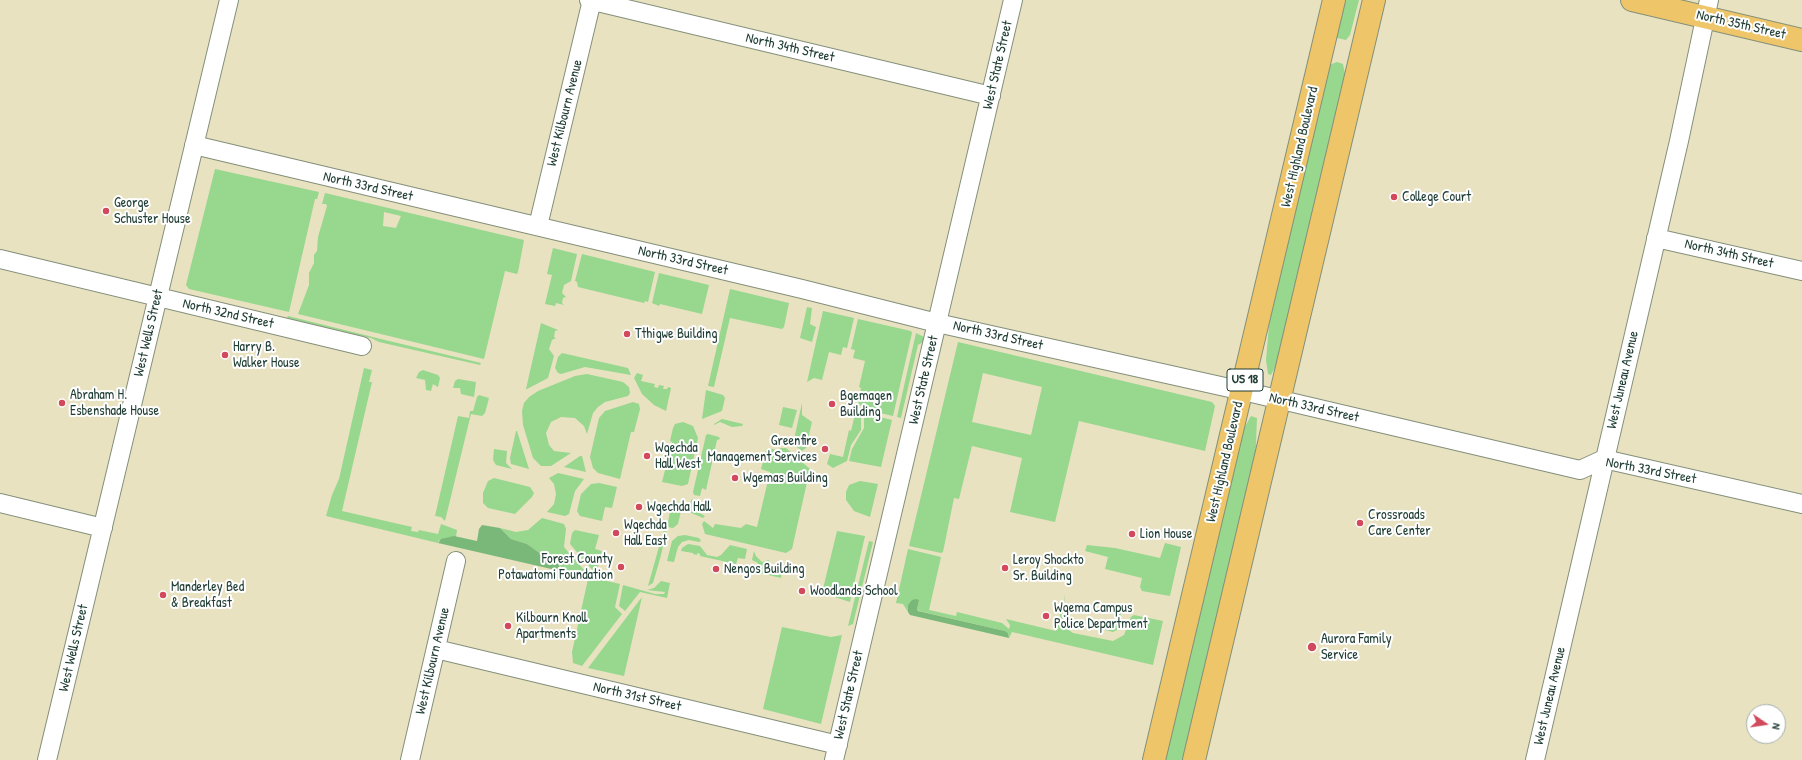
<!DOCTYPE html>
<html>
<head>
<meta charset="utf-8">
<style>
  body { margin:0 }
  #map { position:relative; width:1802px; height:760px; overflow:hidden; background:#e8e2c1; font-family:"Patrick Hand",sans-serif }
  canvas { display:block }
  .north { position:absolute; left:1746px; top:704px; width:40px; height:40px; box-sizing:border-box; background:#fff; border:1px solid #a5b1ae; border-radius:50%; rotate:103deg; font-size:11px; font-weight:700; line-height:16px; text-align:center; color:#1f3d34 }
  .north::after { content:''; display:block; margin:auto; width:14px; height:18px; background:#d1495b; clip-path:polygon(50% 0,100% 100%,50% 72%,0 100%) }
</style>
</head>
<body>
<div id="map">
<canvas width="1802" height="760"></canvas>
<div class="north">N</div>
</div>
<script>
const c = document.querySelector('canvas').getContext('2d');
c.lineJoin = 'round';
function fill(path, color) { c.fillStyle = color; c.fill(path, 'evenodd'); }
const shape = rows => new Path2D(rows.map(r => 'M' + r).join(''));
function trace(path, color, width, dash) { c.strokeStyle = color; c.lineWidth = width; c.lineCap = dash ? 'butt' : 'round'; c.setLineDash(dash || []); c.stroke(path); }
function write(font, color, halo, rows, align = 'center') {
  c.font = font + ' "Patrick Hand",sans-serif'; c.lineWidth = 4; c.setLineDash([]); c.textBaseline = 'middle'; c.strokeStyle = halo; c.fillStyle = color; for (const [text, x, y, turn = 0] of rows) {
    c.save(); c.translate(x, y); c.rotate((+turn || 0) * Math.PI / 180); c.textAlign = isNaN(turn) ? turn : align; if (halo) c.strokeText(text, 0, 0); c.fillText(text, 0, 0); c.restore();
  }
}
fill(shape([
  [1346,0,1359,0,1350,35,1346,40,1337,38,1337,34],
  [1337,62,1343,64,1345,74,1280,358,1271,375,1268,374,1266,360,1269,325,1274,300,1329,65],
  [215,169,319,192,317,199,315,199,289,312,189,289,186,285],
  [325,193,524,240,518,272,517,274,505,271,484,359,298,314,309,285,309,273,314,263,314,255,317,251,318,237,327,206,326,204,322,204],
  [384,212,401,216,396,228,383,226],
  [553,248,577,254,571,281,564,285,562,293,566,297,563,298,562,303,564,305,556,303,555,306,545,304,552,275,547,274],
  [582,254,655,272,648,302,645,301,644,303,578,287,577,282,575,281],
  [659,273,709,285,702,314,660,304,659,306,652,303],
  [730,289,789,303,784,327,782,329,730,318,714,387,708,386],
  [807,307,812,308,810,324,816,327,812,342,800,338],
  [823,311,854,318,847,348,843,347,841,355,829,352,822,380,814,378,807,382],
  [288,316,381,339,481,363,480,365,379,342,371,338,287,318],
  [858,319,911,331,912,333,893,416,862,409,862,406,858,405,861,388,859,387,865,361,853,358,855,350,851,349],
  [541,323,558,330,555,331,554,337,556,338,552,340,549,349,554,356,548,378,527,389,526,389],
  [916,333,924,337,923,342,918,345,901,418,897,417],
  [958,342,1212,402,1215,406,1205,451,1079,421,1055,522,1010,512,1022,458,972,446,959,499,954,498,943,552,941,553,909,546],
  [983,373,1042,387,1031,435,972,422],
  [562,353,628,368,631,375,585,367,561,374,558,373,555,368,558,357],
  [364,368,372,370,369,382,372,382,342,511,412,527,411,531,418,532,419,530,438,534,441,524,457,530,456,537,451,537,438,541,438,543,326,516,332,495,339,479],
  [423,370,438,375,440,378,438,387,433,384,431,391,426,390,425,380,416,378,419,372],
  [637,373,643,375,641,381,655,384,654,387,658,388,659,385,664,386,663,389,667,389,668,387,671,388,666,411,654,405,642,394,634,378],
  [587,374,623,382,629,387,630,393,628,396,605,402,598,407,593,413,587,434,584,426,575,418,561,417,551,422,546,433,549,445,554,451,571,453,551,466,541,466,533,458,523,425,522,411,524,403,529,397,538,391,575,376],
  [458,379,476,382,474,397,461,394,460,388,453,388,455,381],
  [706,390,723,395,725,398,722,411,702,419],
  [479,395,489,398,485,413,482,416,471,414,445,521,441,517,435,516,458,416,469,418,470,411,473,411,477,397],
  [633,402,639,404,640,409,634,432,631,432,620,479,598,473,593,468,590,457,599,418,605,411],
  [802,403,802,415,812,422,806,448,802,451,793,444],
  [783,407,797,410,792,428,779,425],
  [864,413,892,420,881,467,849,461,852,449,864,428],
  [855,414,861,415,861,430,851,445,847,461,833,468,827,464,830,454,843,457,849,430,851,431],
  [1251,416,1257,418,1255,469,1186,760,1165,760,1243,430],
  [722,419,743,424,742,426,732,427,720,422,714,425,714,428,714,424],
  [683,422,693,426,698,438,688,484,682,486,662,482,672,442,670,441,673,428,675,424],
  [516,431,517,431,529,469,511,464,510,458],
  [708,434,719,437,720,439,717,440,706,490,702,488,700,496,694,495,693,492,706,435],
  [768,448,777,450,781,448,786,448,810,469,792,549,786,553,705,534,702,524,704,521,713,528,715,524,741,528,746,524,757,527,770,472,761,469,766,450],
  [494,449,507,451,506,463,512,469,496,465,493,460],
  [580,456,582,456,586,472,564,467],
  [558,473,584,479,575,491,569,514,565,516,547,512,554,504,556,494,554,484,549,478],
  [494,478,530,487,534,493,532,497,515,514,488,508,483,503,483,493,488,481],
  [860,481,878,484,870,517,854,511,846,500,846,492,849,485],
  [599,483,617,487,612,508,605,507,602,521,580,516,577,511,581,494,591,484],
  [693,499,699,501,694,510,705,516,703,518,689,512,691,500],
  [672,501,678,502,682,507,678,524,673,528,667,527],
  [542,518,564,524,566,529,564,547,590,577,620,584,615,607,622,614,582,666,573,663,572,652,588,579,558,571,560,571,561,567,559,564,548,559,527,544,511,539,500,528,516,532,528,530],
  [664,529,667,530,660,559,653,583,648,586],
  [575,530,599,535,595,549,602,551,596,574,570,544,572,533],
  [837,531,865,536,850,602,822,593],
  [685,535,699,538,701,541,699,542,689,540,682,542,678,547,674,562,667,561,672,541,678,536],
  [869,541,873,542,853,624,848,626],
  [1165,543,1181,547,1170,596,1142,591,1140,587,1142,578,1105,569,1108,557,1085,551,1087,545,1115,548,1160,558],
  [688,544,700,546,707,555,717,557,721,555,730,545,747,549,745,559,738,558,736,564,700,556,700,554,697,553,697,555,693,554,693,553,681,551,682,548],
  [908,549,941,557,929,610,956,616,957,612,1002,623,1009,629,1010,625,1006,619,1056,631,1065,595,1062,621,1066,628,1073,633,1113,641,1124,635,1131,617,1134,615,1163,621,1153,665,1012,632,1009,638,1008,633,1005,631,919,611,917,609,919,600,908,605,908,612,903,604,896,603],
  [754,551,756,556,762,562,769,560,767,568,782,572,781,578,756,572,758,563,752,560],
  [661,581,670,583,667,598,640,592,625,611,619,606,623,585,655,594,664,594,665,592,647,590,654,588],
  [642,597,624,676,588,668],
  [1119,607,1121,606,1122,609,1117,630,1113,632,1105,630,1116,618],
  [782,627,831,637,842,635,821,724,763,709]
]), '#97d78e');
fill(shape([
  [482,525,500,528,511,539,527,544,548,559,559,564,560,571,438,543,441,539,454,536,477,541,479,529],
  [916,599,919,600,917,609,918,611,1005,631,1008,633,1009,638,910,615,908,612,908,605,912,600]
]), '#79b879');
const minor = shape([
  [589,0,991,96],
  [194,145,802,289,937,323,1243,391,1580,470,1604,459,1802,504],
  [538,226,592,0],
  [1656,238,1802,271],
  [0,259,362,346],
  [0,503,103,528],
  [436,649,838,745],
  [47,760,229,0],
  [410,760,456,561],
  [834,760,1013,0],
  [1535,760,1679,141,1709,0]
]);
const major = shape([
  [1632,0,1802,40],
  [1154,760,1334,0],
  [1194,760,1374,0]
]);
trace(minor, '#84907a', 20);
trace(major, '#84907a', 24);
trace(minor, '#fff', 18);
trace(major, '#eec569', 22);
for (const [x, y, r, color] of [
  [1394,197,4,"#d1495b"],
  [106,211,4,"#d1495b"],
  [627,334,4,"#d1495b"],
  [225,355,4,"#d1495b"],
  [62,403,4,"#d1495b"],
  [832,404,4,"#d1495b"],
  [825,449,4,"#d1495b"],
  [647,456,4,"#d1495b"],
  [735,478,4,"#d1495b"],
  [639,507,4,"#d1495b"],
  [1360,523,4,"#d1495b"],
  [616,533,4,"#d1495b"],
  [1132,534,4,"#d1495b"],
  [621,567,4,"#d1495b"],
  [1005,568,4,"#d1495b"],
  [716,569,4,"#d1495b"],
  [802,591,4,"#d1495b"],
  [163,595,4,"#d1495b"],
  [1046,616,4,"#d1495b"],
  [508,626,4,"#d1495b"],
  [1312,647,5,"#d1495b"]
]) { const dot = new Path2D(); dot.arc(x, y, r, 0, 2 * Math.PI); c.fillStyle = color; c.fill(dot); trace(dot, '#fff', 1.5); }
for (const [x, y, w] of [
  [1245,380,36]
]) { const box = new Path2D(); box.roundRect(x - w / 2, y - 11, w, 22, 3); c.fillStyle = '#fff'; c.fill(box); trace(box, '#1f3d34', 1); }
write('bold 13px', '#1f3d34', null, [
  ["US 18",1245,380]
]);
write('14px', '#1f3d34', '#fff', [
  ["North 35th Street",1741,25,13],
  ["North 34th Street",790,48,13],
  ["West State Street",998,65,-77],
  ["West Kilbourn Avenue",565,113,-76],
  ["West Highland Boulevard",1300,147,-77],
  ["North 33rd Street",368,187,13],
  ["North 34th Street",1729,254,13],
  ["North 33rd Street",683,261,13],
  ["North 32nd Street",228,314,13],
  ["West Wells Street",149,333,-77],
  ["North 33rd Street",998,336,13],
  ["West State Street",924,380,-77],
  ["West Juneau Avenue",1623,380,-77],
  ["North 33rd Street",1314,408,13],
  ["West Highland Boulevard",1225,462,-77],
  ["North 33rd Street",1651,471,11],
  ["West Wells Street",74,648,-77],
  ["West Kilbourn Avenue",433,661,-77],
  ["West State Street",849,695,-77],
  ["West Juneau Avenue",1550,696,-77],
  ["North 31st Street",637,697,13]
]);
write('14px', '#1f3d34', '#fff', [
  ["College Court",1402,197],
  ["George",114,203],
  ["Schuster House",114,219],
  ["Tthigwe Building",635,334],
  ["Harry B.",233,347],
  ["Walker House",233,363],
  ["Abraham H.",70,395],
  ["Esbenshade House",70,411],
  ["Bgemagen",840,396],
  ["Building",840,412],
  ["Greenfire",817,441,"right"],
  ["Management Services",817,457,"right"],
  ["Wgechda",655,448],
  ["Hall West",655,464],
  ["Wgemas Building",743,478],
  ["Wgechda Hall",647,507],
  ["Crossroads",1368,515],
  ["Care Center",1368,531],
  ["Wgechda",624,525],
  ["Hall East",624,541],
  ["Lion House",1140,534],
  ["Forest County",613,559,"right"],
  ["Potawatomi Foundation",613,575,"right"],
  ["Leroy Shockto",1013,560],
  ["Sr. Building",1013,576],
  ["Nengos Building",724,569],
  ["Manderley Bed",171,587],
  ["& Breakfast",171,603],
  ["Woodlands School",810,591],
  ["Wgema Campus",1054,608],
  ["Police Department",1054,624],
  ["Kilbourn Knoll",516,618],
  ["Apartments",516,634],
  ["Aurora Family",1321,639],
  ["Service",1321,655]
], 'left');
</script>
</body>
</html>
